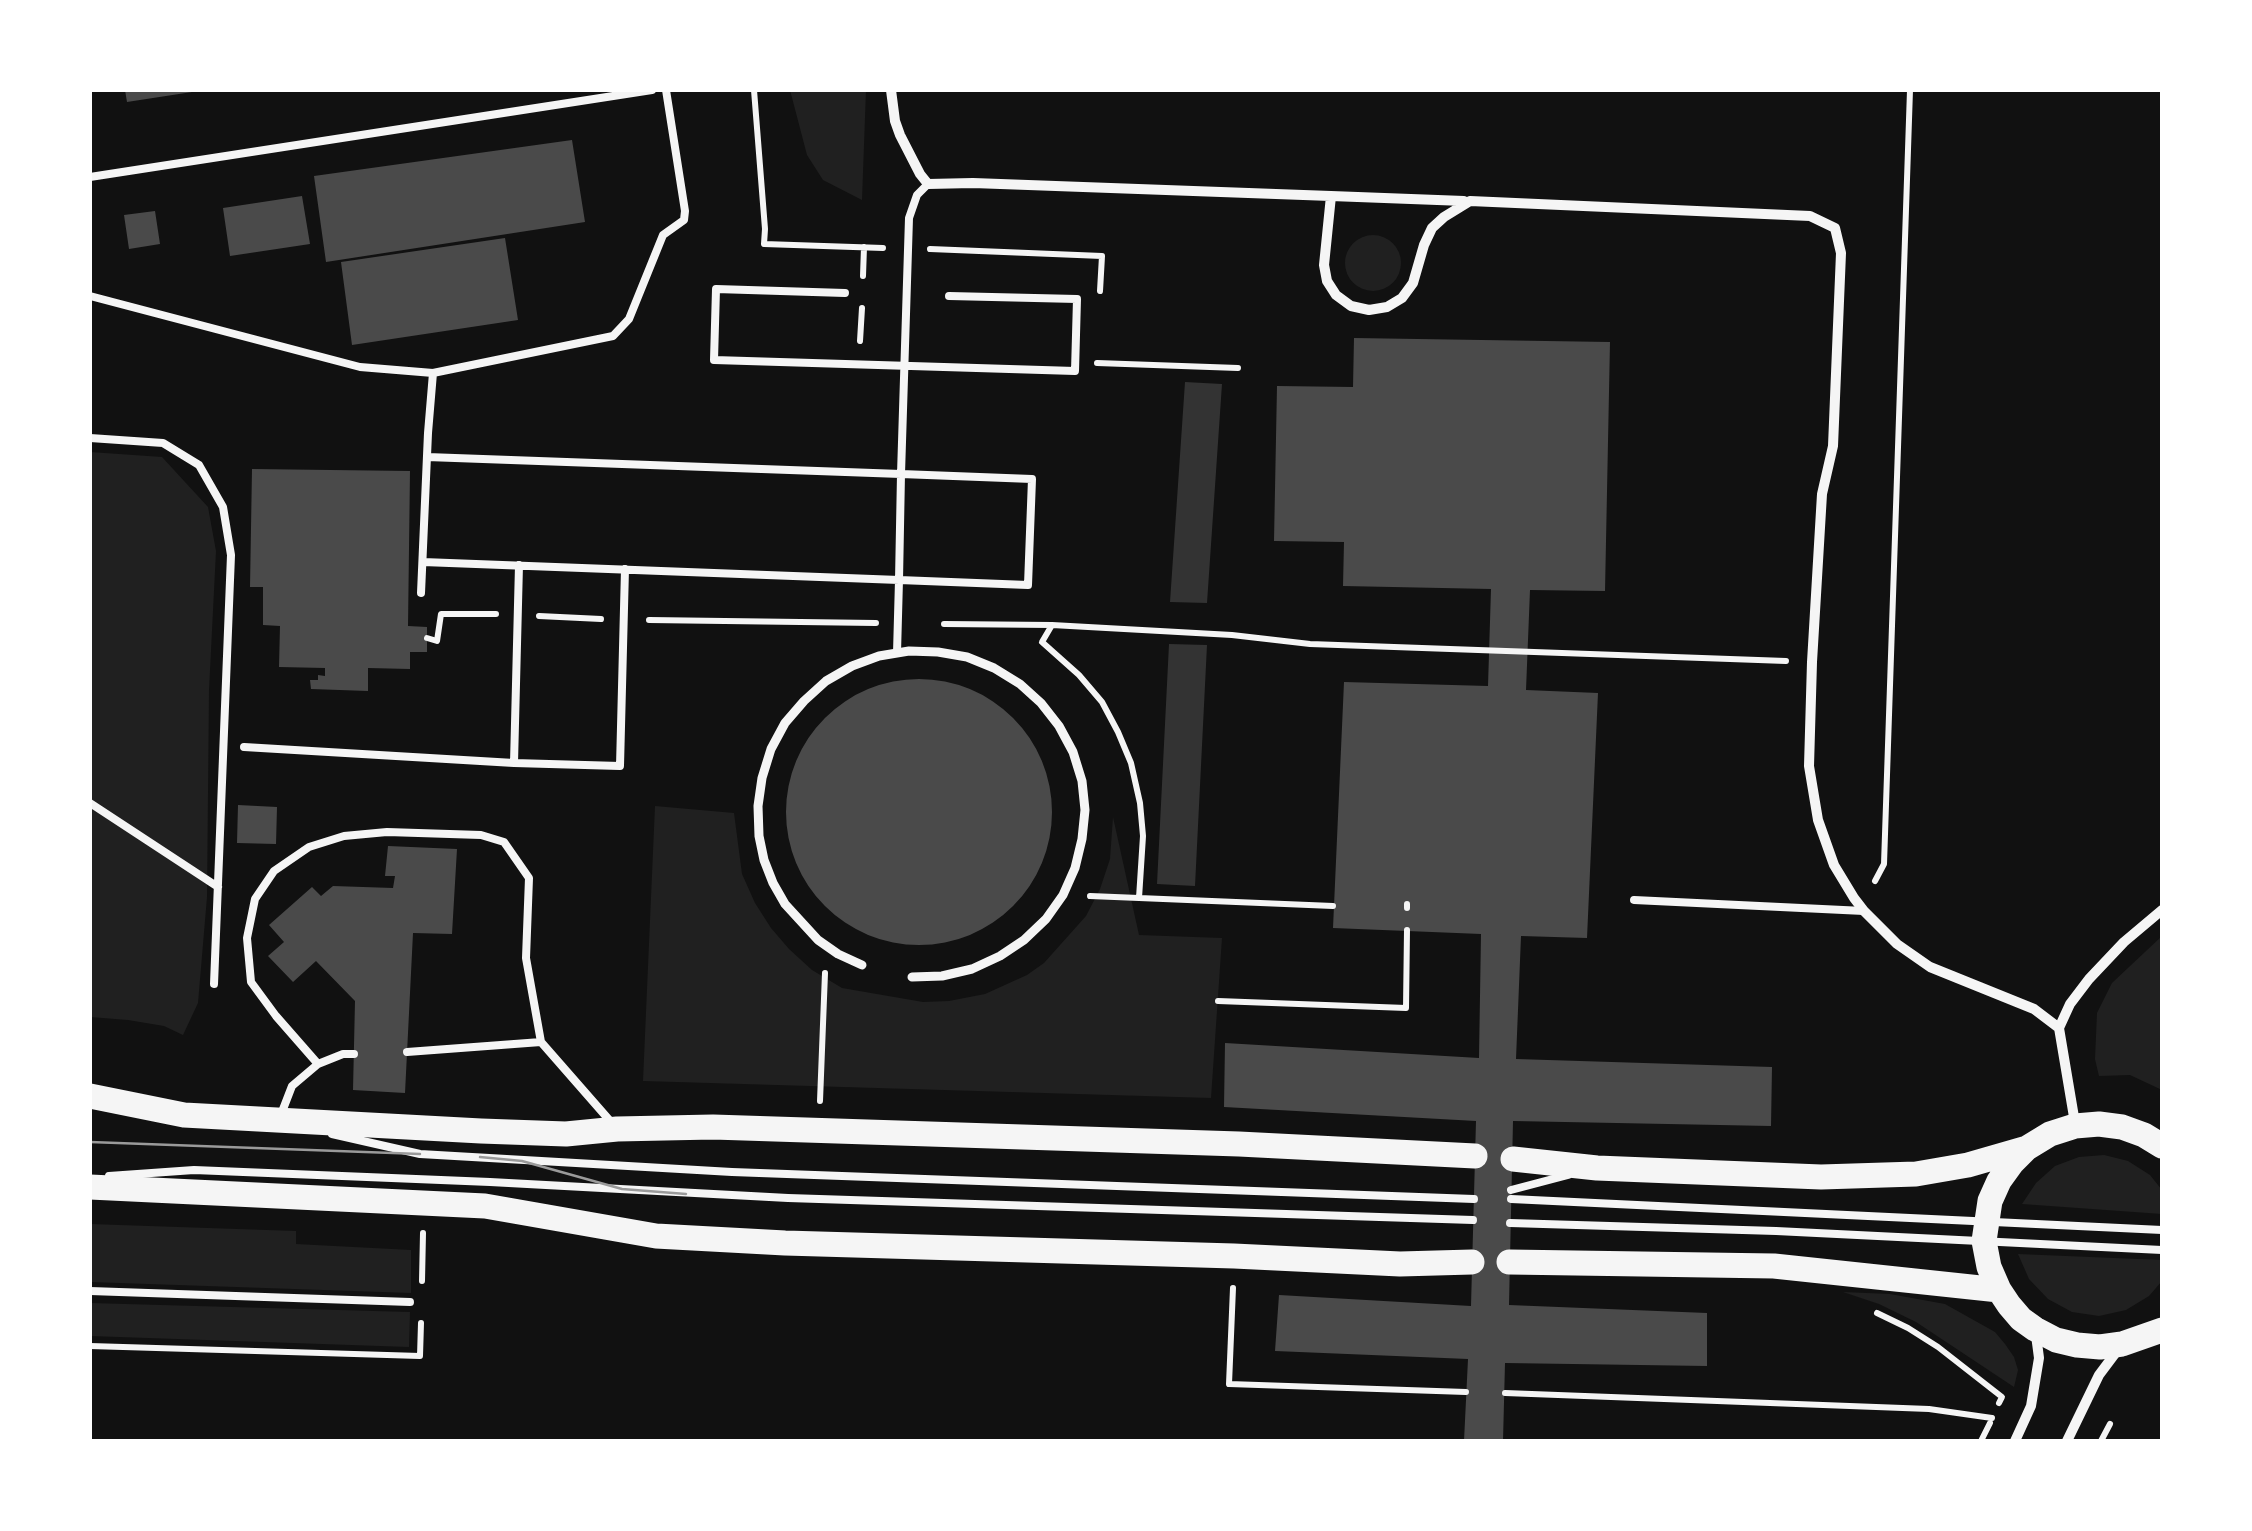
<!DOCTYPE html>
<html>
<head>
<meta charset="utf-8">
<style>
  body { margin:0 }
  #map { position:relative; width:2252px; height:1531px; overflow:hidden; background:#111; font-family:Manrope,sans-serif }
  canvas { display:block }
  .frame { position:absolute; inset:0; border:92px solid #fff; pointer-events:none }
</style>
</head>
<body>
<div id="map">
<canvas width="2252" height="1531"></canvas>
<div class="frame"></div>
</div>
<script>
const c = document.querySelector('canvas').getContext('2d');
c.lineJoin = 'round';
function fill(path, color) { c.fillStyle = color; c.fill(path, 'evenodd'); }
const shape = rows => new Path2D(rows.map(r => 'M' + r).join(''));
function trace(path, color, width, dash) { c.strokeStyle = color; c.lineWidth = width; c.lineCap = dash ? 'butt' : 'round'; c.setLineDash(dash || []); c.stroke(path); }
fill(shape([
  [790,90,866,90,862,200,823,180,807,155],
  '1345 263a28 28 0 1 1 56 0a28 28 0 1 1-56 0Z',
  [90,452,162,457,208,507,216,551,209,690,207,897,198,1003,183,1035,164,1026,128,1020,90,1017],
  [655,806,734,813,742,874,755,903,771,928,789,949,812,970,842,988,923,1002,949,1001,985,994,1027,975,1044,963,1086,916,1100,889,1110,859,1113,817,1139,935,1222,938,1211,1098,643,1081],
  [2162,936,2162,1090,2130,1075,2099,1076,2095,1059,2097,1013,2112,983],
  [2104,1155,2128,1161,2150,1175,2162,1190,2162,1214,2022,1204,2036,1183,2055,1166,2079,1157],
  [90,1224,296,1231,296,1244,411,1250,411,1293,90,1282],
  [2018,1254,2162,1260,2162,1281,2149,1296,2126,1310,2099,1316,2072,1312,2048,1299,2029,1279],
  [1843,1292,1890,1294,1945,1304,1995,1332,2005,1344,2014,1357,2018,1370,2014,1387,1916,1322,1879,1304],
  [90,1303,410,1312,409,1347,90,1336]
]), '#202020');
fill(shape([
  [1185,382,1222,384,1207,603,1170,602],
  [1169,644,1207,645,1195,886,1157,884]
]), '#333');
fill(shape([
  [125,90,192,90,192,92,127,102],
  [572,140,585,222,326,262,314,176],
  [302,196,310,244,230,256,223,208],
  [155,211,160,244,129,249,124,215],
  [505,238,518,320,352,345,341,262],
  [1354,338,1610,342,1605,591,1530,590,1526,690,1598,693,1587,938,1521,936,1516,1059,1772,1067,1771,1126,1513,1121,1509,1305,1707,1313,1707,1366,1505,1363,1503,1441,1464,1441,1468,1359,1275,1351,1279,1295,1471,1306,1476,1121,1224,1107,1225,1043,1479,1058,1481,934,1333,928,1344,682,1488,686,1491,589,1343,586,1344,542,1274,541,1277,386,1353,387],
  [252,469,410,471,408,626,427,627,427,652,410,652,410,669,368,668,368,691,311,689,310,680,318,680,318,675,325,676,325,668,279,667,280,626,263,625,263,587,250,587],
  '786 812a133 133 0 1 1 266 0a133 133 0 1 1-266 0Z',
  [238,805,277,807,276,844,237,843],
  [388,846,457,849,452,934,413,933,405,1093,353,1090,355,1001,316,961,293,982,268,956,284,942,269,925,312,887,321,896,333,886,393,888,395,876,385,876]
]), '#4a4a4a');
trace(shape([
  [754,90,765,229,764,244,883,248],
  [930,249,1102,256,1100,291],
  [863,276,864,247],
  [860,341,862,308],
  [1097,363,1238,368],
  [539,616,601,619],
  [649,620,876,623],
  [944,624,1052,625,1042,642,1079,675,1102,702,1118,732,1131,763,1140,803,1143,836,1139,898,1333,906],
  [1052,625,1232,635,1310,644,1786,661],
  [427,638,437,641,441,614,496,614],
  [1875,881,1884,864,1910,90],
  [1090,896,1139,898],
  [1407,908,1407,904],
  [1218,1001,1406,1008,1407,930],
  [820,1101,825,973],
  [422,1281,423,1233],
  [1233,1288,1229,1384,1466,1392],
  [1877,1313,1908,1328,1938,1347,2002,1397,1999,1403],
  [90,1346,420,1356,421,1323],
  [1505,1393,1929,1409,1992,1418],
  [1981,1441,1990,1423],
  [2101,1441,2110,1424]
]), '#f5f5f5', 6);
trace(shape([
  [90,177,652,90],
  [845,293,716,289,714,360,1075,371,1077,299,949,296],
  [90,296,360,367,433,373,613,336,629,319,663,235,684,220,685,211,666,90],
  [90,438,163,443,199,465,223,507,231,555,214,984],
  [423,562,899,580,901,474,427,457],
  [421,593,428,433,433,373],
  [897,653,899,580,1028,585,1032,479,901,474,909,218,917,195,928,184],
  [244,747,514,763,519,565],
  [514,763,620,766,625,569],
  [90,803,218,887],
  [1634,900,1864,911],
  [407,1052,541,1042],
  [318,1064,276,1016,251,982,247,938,255,899,274,871,309,847,344,836,387,832,481,835,504,842,529,878,526,958,541,1042,611,1122],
  [280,1117,292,1086,318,1064,343,1054,354,1054],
  [332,1134,420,1154,732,1172,1474,1199],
  [109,1176,194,1170,490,1182,788,1198,1473,1220],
  [1511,1190,1568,1175],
  [1511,1199,2162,1230],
  [1510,1223,1776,1231,2162,1250],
  [90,1291,410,1302]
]), '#f5f5f5', 8);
trace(shape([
  [862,965,838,954,818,940,785,904,773,883,764,860,759,836,758,806,762,778,771,749,785,723,804,701,826,681,852,666,879,656,909,651,938,652,967,657,994,668,1020,684,1041,703,1059,726,1073,752,1082,781,1085,810,1082,839,1075,868,1063,895,1046,919,1024,940,1000,956,972,969,942,976,912,977]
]), '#f5f5f5', 9);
trace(shape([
  [891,90,895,121,900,135,920,174,928,184,973,183,1331,196,1324,265,1327,281,1336,295,1351,306,1369,310,1387,307,1402,298,1413,283,1424,245,1432,228,1444,217,1470,201,1810,216,1835,228,1841,253,1833,446,1822,494,1812,662,1809,766,1818,820,1834,865,1854,898,1864,911,1897,944,1930,967,2034,1009,2059,1028],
  [1331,196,1464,201],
  [2075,1123,2059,1028,2070,1004,2089,979,2124,942,2162,910],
  [2015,1441,2031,1406,2039,1358,2036,1335],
  [2067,1441,2099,1375,2117,1351]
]), '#f5f5f5', 10);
trace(shape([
  [90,1096,184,1115,481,1131,566,1134,617,1129,713,1127,1239,1144,1475,1156],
  [2162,1146,2144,1135,2122,1127,2099,1124,2075,1126,2050,1134,2027,1148,2012,1163,1999,1181,1990,1201,1984,1241,1989,1267,1999,1290,2009,1305,2021,1319,2035,1329,2056,1340,2077,1345,2100,1347,2122,1344,2162,1330],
  [1513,1159,1597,1168,1821,1177,1916,1174,1968,1165,2027,1148],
  [90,1187,485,1206,656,1236,785,1243,1234,1256,1400,1264,1472,1262],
  [1509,1262,1774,1266,1999,1290]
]), '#f5f5f5', 25);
trace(shape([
  [90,1142,420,1154],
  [480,1157,522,1161,622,1189,686,1194]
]), '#9a9a9a', 2.5);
</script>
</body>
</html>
